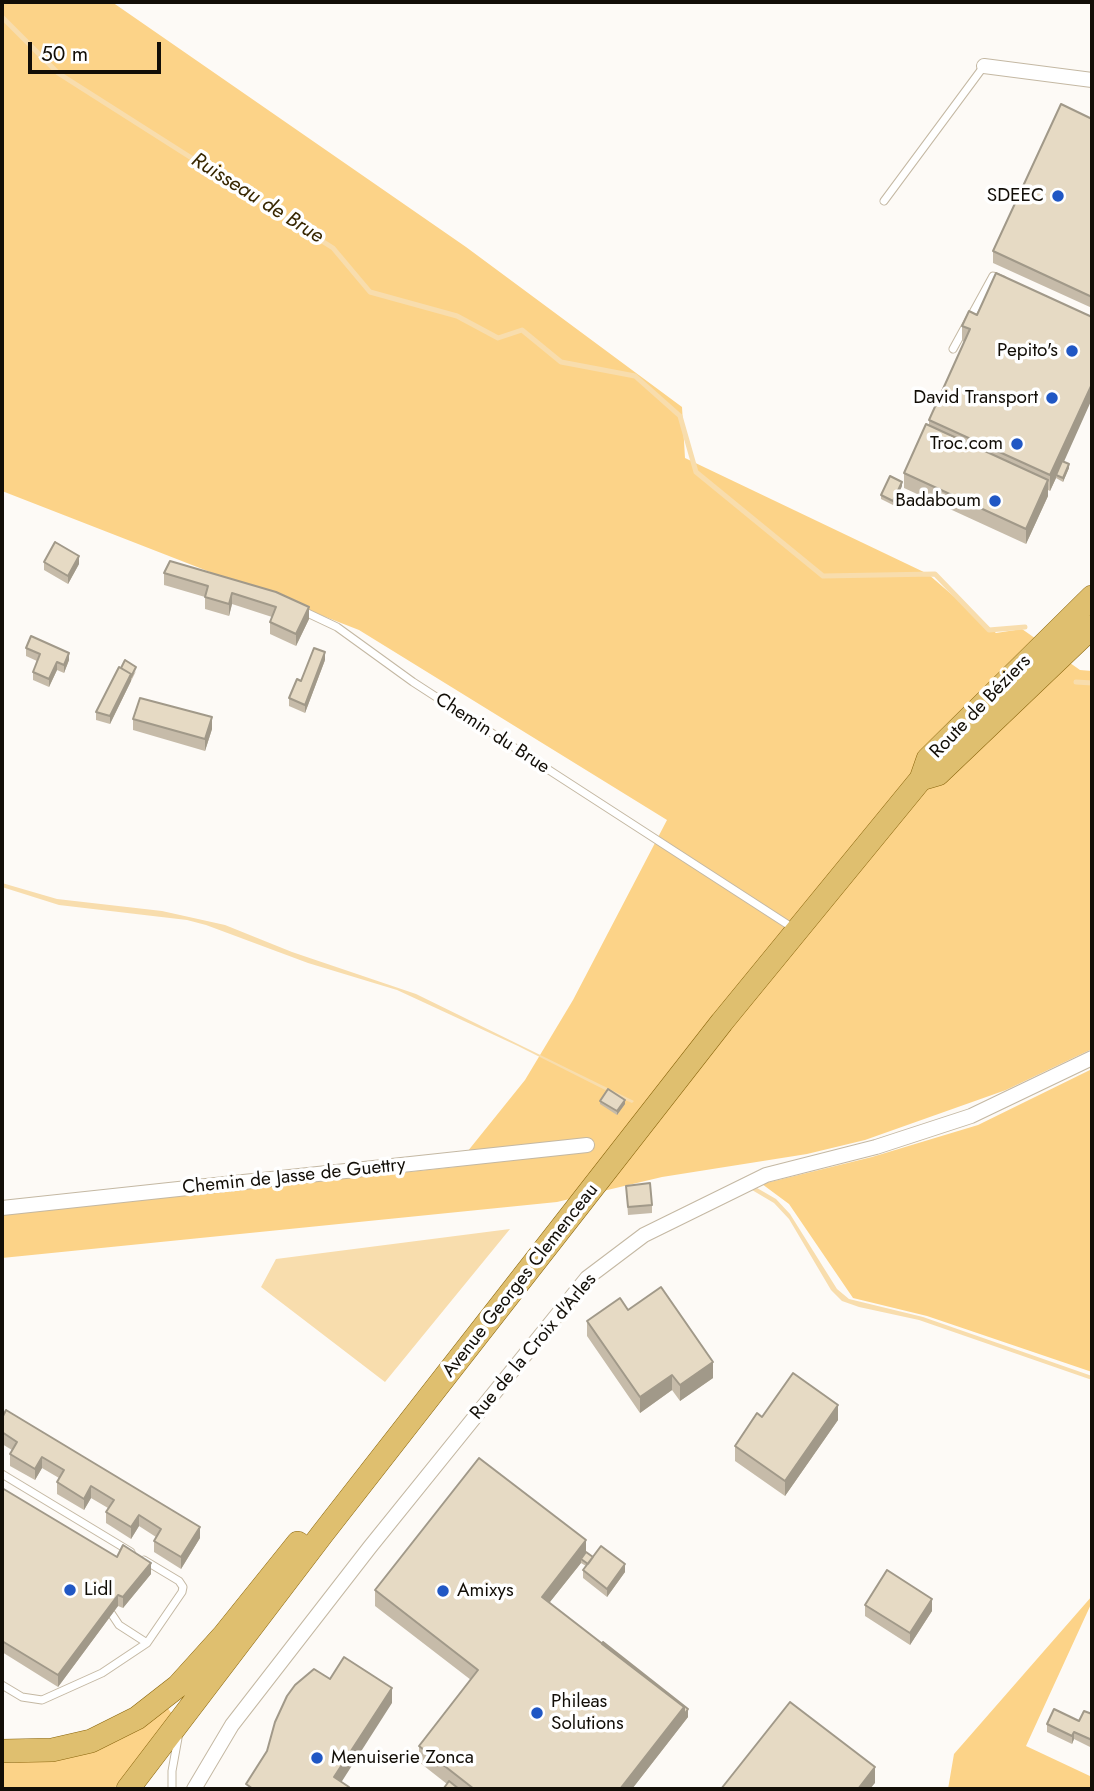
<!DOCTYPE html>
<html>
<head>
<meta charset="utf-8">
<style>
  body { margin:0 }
  #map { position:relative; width:1094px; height:1791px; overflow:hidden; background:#fdfaf6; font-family:Jost,sans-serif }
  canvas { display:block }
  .frame { position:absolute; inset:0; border:4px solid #120e07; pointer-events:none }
  .scale { position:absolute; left:28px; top:42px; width:133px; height:32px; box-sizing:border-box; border:4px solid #120e07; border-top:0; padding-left:9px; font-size:21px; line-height:24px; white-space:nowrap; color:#120e07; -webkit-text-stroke:5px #fff; paint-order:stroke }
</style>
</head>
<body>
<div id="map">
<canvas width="1094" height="1791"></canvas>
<div class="frame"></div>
<div class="scale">50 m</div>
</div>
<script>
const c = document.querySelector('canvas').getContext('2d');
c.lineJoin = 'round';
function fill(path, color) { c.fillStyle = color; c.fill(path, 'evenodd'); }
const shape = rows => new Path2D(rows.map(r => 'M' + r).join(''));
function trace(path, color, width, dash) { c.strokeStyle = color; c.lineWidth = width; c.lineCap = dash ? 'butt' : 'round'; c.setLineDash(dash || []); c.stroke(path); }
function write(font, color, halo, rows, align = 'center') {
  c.font = font + ' Jost,sans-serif'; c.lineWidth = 7; c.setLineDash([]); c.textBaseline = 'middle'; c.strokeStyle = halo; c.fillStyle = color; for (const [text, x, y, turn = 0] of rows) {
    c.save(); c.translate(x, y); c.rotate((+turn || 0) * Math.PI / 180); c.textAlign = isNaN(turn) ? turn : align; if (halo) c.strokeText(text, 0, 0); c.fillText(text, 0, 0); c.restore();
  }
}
fill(shape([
  [2,2,112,2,466,247,682,407,685,458,928,574,996,633,1022,629,1080,670,1092,671,1092,1049,1006,1090,865,1140,807,1154,662,1177,557,1202,2,1258,2,1215,455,1167,525,1080,573,1000,667,820,359,630,2,491],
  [1092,1069,1092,1372,927,1316,853,1298,789,1204,762,1184,872,1157,978,1125],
  [1092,1596,1092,1602,1026,1746,1092,1777,1092,1789,948,1789,954,1754],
  [167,1707,172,1714,114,1789,2,1789,2,1761,11,1763,69,1755]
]), '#fcd388');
fill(shape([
  [2,883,57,899,162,911,225,925,292,952,416,994,634,1101,632,1103,625,1100,518,1046,397,990,308,963,206,925,187,920,59,905,2,887],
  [757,1188,776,1199,790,1214,837,1289,849,1299,923,1317,1092,1376,1092,1380,919,1320,859,1307,842,1301,831,1290,789,1219,774,1203,752,1190],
  [510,1229,385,1382,261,1287,276,1259]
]), '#f8ddad');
trace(shape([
  [2,17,58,73,333,248,370,292,457,316,498,338,522,330,561,362,635,376,680,416,696,472,823,576,935,574,989,630,1025,627],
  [1076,682,1092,683]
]), '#f8ddad', 5);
const service = shape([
  [884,201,984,66],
  [953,349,993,276,1003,280],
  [301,610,337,627,413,682,793,928],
  [2,1474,131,1552],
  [111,1613,119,1625,147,1643],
  [2,1685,22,1697,42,1700,102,1673,147,1643,182,1592,183,1587,179,1581,144,1560],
  [172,1789,172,1771,178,1738]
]);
const minor = shape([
  [984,66,1092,80],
  [2,1208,587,1145],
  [194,1789,232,1725,370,1547,587,1278,644,1235,766,1175,876,1147,971,1116,1092,1058]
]);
const primary = shape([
  [921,779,938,774,1092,627],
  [2,1751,52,1750,91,1741,137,1718,178,1686,224,1635,298,1543],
  [128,1789,323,1533,722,1022,921,779,928,759,1092,597]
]);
trace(service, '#c4b8a3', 9);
trace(minor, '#c4b8a3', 16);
trace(primary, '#8a650c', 24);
trace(service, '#fff', 7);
trace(minor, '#fff', 14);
trace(primary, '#dfbf6f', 23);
fill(shape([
  [1092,119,1092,308,993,263,993,251],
  [969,311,1064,462,1069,468,1063,482,1056,478,1050,491,1048,490,1048,496,1026,544,904,488,904,473,929,426,929,420,965,342,962,341,962,326],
  [902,486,893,505,881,499,881,495],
  [170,561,309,619,296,646,270,634,270,622,272,617,232,604,229,616,205,609,205,597,164,585,164,573],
  [44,562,79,564,68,584,44,570],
  [26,648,69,660,64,673,57,670,49,687,33,680,33,672,37,661,26,656],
  [325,660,305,713,289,706,289,698,301,681],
  [136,671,110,724,96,720,96,712],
  [133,719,212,729,205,751,133,730],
  [600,1101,625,1104,617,1115,600,1104],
  [626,1186,652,1205,652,1213,628,1215],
  [628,1310,713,1378,680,1401,672,1390,640,1413,587,1336,587,1321],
  [2,1411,200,1538,181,1569,154,1552,154,1541,156,1537,139,1526,131,1539,106,1523,106,1512,108,1508,91,1498,84,1510,57,1494,57,1482,59,1478,42,1468,35,1480,10,1466,10,1454,12,1450,2,1444],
  [762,1417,838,1420,785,1496,735,1461,735,1446],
  [2,1488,117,1557,151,1574,123,1608,118,1606,58,1687,2,1652],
  [586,1552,593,1557,625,1572,607,1597,583,1578,583,1570,586,1566,581,1563,549,1603,688,1717,632,1789,444,1789,447,1784,419,1762,419,1746,471,1680,375,1606,375,1590],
  [865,1605,932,1611,910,1645,865,1616],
  [1092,1714,1092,1748,1074,1739,1072,1744,1047,1732,1047,1724,1079,1721]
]), '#c6bba9');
fill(shape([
  [1092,384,1092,399,1058,475,1056,475,1056,478,1050,491,1050,475],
  [1069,464,1069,468,1063,482,1063,478],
  [1048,480,1048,496,1026,544,1026,529],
  [902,482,902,486,893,505,893,501],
  [79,556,79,564,68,584,68,576],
  [232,593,232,604,229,616,229,604],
  [309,607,309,619,296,646,296,634],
  [325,652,325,660,305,713,305,705],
  [69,653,69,660,64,673,64,665],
  [57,662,57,670,49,687,49,679],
  [131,674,131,681,110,724,110,716],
  [212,717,212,729,205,751,205,739],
  [625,1100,625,1104,617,1115,617,1111],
  [713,1362,713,1378,680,1401,680,1385],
  [672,1375,672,1390,640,1413,640,1397],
  [838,1405,838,1420,785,1496,785,1481],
  [42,1457,42,1468,35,1480,35,1469],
  [91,1486,91,1498,84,1510,84,1499],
  [139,1515,139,1526,131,1539,131,1527],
  [200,1527,200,1538,181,1569,181,1557],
  [586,1540,586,1556,581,1559,581,1563,542,1612,542,1597],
  [151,1563,151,1574,123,1608,123,1597],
  [625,1564,625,1572,607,1597,607,1589],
  [118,1595,118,1606,58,1687,58,1675],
  [932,1599,932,1611,910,1645,910,1633],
  [392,1688,392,1703,337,1789,334,1777],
  [684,1707,688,1709,688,1717,632,1789,620,1789],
  [1074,1732,1074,1739,1072,1744,1072,1736],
  [875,1767,875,1783,870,1789,858,1789]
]), '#a19989');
const building = shape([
  [1061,104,1092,119,1092,297,993,251,1061,104],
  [996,273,1092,317,1092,384,1050,475,929,420,970,329,962,326,969,311,977,315,996,273],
  [926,424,1048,480,1026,529,904,473,926,424],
  [1062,461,1069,464,1063,478,1056,475,1062,461],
  [890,476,902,482,893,501,881,495,890,476],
  [55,542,79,556,68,576,44,562,55,542],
  [170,561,276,592,309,607,296,634,270,622,276,607,232,593,229,604,205,597,208,586,164,573,170,561],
  [31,636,69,653,64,665,57,662,49,679,33,672,40,654,26,648,31,636],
  [314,648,325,652,305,705,289,698,297,679,301,681,314,648],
  [125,660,136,667,131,677,131,674,121,668,125,660],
  [119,667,131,674,110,716,96,712,119,667],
  [140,698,212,717,205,739,133,719,140,698],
  [608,1089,625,1100,617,1111,600,1101,608,1089],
  [650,1183,652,1205,628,1207,626,1186,650,1183],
  [661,1287,713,1362,680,1385,672,1375,640,1397,587,1321,620,1298,628,1310,661,1287],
  [793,1373,838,1405,785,1481,735,1446,757,1413,762,1417,793,1373],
  [6,1410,200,1527,181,1557,154,1541,161,1529,139,1515,131,1527,106,1512,114,1500,91,1486,84,1499,57,1482,64,1470,42,1457,35,1469,10,1454,17,1442,2,1432,2,1418,6,1410],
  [479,1458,586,1540,542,1597,684,1707,620,1789,474,1789,419,1746,478,1670,375,1590,479,1458],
  [2,1488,117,1557,123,1545,151,1563,123,1597,118,1595,58,1675,2,1641,2,1488],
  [601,1546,625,1564,607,1589,583,1570,601,1546],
  [586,1552,593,1557,588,1564,581,1559,586,1552],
  [887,1570,932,1599,910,1633,865,1605,887,1570],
  [603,1642,688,1709,684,1715,684,1707,602,1644,603,1642],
  [344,1657,392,1688,334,1777,349,1787,348,1789,253,1789,246,1784,267,1751,275,1722,287,1696,295,1685,314,1669,330,1679,344,1657],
  [790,1702,875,1767,858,1789,721,1789,790,1702],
  [1054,1709,1079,1721,1084,1711,1092,1714,1092,1740,1074,1732,1072,1736,1047,1724,1054,1709],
  [449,1781,459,1789,446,1789,444,1788,449,1781]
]);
fill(building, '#e6dac4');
trace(building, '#a19989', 2);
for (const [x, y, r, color] of [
  [1058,196,7,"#2057c4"],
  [1072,351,7,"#2057c4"],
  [1052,398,7,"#2057c4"],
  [1017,444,7,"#2057c4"],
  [995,501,7,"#2057c4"],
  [70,1590,7,"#2057c4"],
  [443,1591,7,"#2057c4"],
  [537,1713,7,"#2057c4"],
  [317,1758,7,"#2057c4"]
]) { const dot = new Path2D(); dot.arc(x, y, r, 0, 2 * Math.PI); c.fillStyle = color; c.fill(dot); trace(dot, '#fff', 2.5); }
write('19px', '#120e07', '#fff', [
  ["SDEEC",1044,196],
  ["Pepito's",1058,351],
  ["David Transport",1038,398],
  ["Troc.com",1003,444],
  ["Badaboum",981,501],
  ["Lidl",84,1590,"left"],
  ["Amixys",457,1591,"left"],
  ["Phileas",551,1702,"left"],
  ["Solutions",551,1724,"left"],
  ["Menuiserie Zonca",331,1758,"left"]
], 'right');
write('19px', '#120e07', '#fff', [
  ["Route de Béziers",981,707,-46],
  ["Chemin du Brue",492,734,33],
  ["Chemin de Jasse de Guettry",294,1177,-6],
  ["Avenue Georges Clemenceau",521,1281,-52],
  ["Rue de la Croix d'Arles",534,1347,-50]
]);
write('italic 21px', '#382701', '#fff', [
  ["Ruisseau de Brue",257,199,32]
]);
</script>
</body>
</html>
